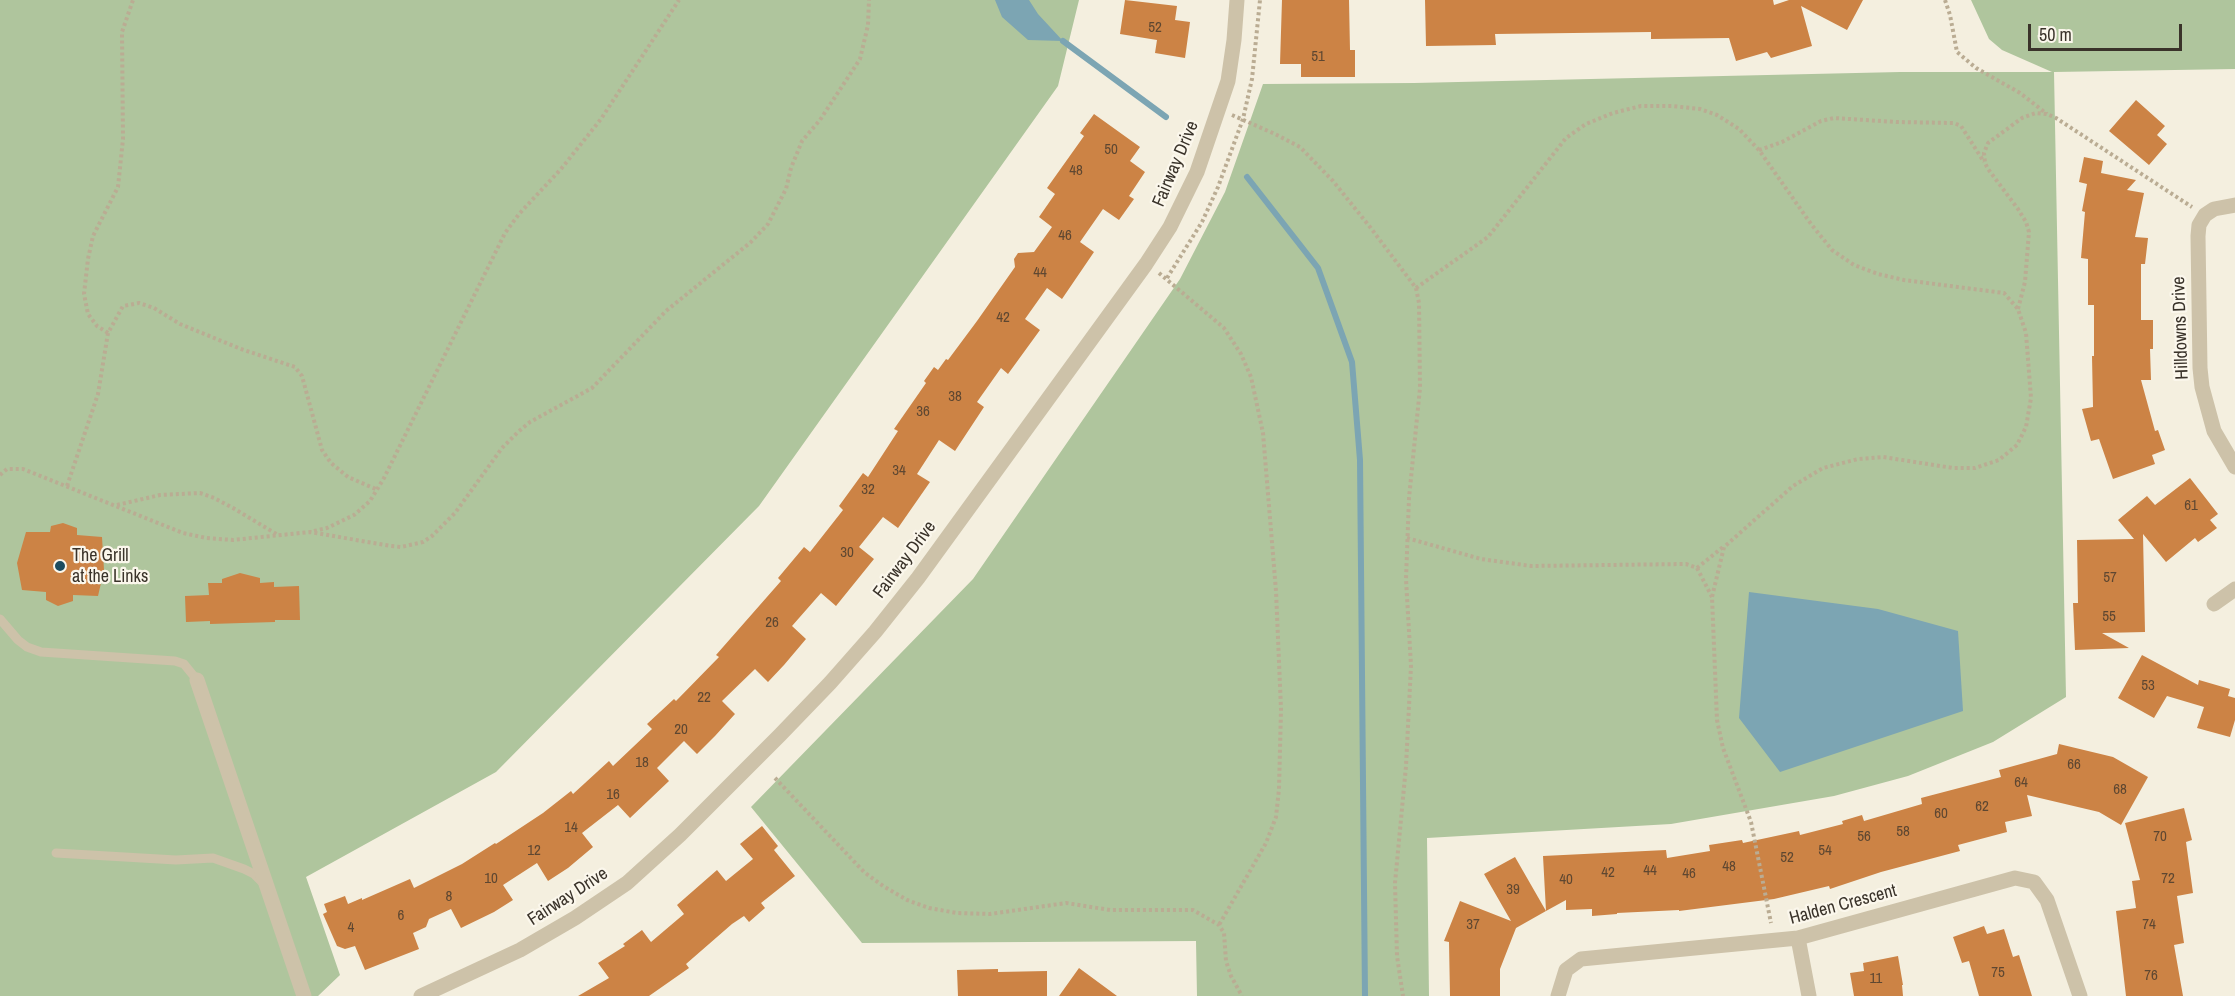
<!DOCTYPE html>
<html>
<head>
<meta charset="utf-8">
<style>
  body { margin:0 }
  #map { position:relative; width:2235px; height:996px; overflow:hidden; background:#f4efdf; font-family:"Archivo Narrow",sans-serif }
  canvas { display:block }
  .scale { position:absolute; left:2028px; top:24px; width:154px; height:27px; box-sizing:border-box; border:3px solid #3a332a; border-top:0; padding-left:8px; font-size:18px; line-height:21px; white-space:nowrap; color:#3a332a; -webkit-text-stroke:4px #fbf7ec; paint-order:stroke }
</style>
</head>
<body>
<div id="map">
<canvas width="2235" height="996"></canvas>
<div class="scale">50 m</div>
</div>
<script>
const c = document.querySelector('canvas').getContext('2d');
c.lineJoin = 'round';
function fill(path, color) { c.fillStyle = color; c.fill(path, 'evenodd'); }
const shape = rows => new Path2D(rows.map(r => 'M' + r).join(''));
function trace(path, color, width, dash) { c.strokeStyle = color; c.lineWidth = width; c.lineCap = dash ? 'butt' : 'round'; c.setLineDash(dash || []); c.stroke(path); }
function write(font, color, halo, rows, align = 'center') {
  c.font = font + ' "Archivo Narrow",sans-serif'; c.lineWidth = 4.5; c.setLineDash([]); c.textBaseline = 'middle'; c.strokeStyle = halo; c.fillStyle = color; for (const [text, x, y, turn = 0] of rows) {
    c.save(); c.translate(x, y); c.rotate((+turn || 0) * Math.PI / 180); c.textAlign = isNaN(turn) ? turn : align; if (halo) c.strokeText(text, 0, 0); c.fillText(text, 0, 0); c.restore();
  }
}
fill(shape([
  [0,0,1079,0,1058,86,759,506,496,772,306,877,340,975,318,996,0,996],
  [1971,0,2235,0,2235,69,2054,72,2066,697,1993,742,1908,776,1834,796,1671,824,1427,838,1429,996,1197,996,1196,941,862,943,751,807,973,579,1180,279,1225,192,1263,84,1414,83,1900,72,2052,72,2002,50,1989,39]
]), '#afc59d');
fill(shape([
  [995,0,1029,0,1038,14,1063,41,1028,40,1002,17],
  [1749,592,1878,609,1958,631,1963,711,1780,772,1739,718]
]), '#7ca5b3');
trace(shape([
  [1063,41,1166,117],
  [1247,177,1318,268,1352,362,1360,460,1365,996]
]), '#7ca5b3', 6);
fill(shape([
  [1125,0,1177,6,1175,20,1190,22,1185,58,1155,53,1157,40,1120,34],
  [1282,0,1349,0,1350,50,1355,50,1355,77,1301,77,1301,64,1280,64],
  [1425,0,1773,0,1774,5,1789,0,1863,0,1847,30,1801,6,1812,46,1771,58,1767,52,1736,61,1729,38,1651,39,1651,32,1495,34,1496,45,1426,46],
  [2136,100,2165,126,2157,135,2167,144,2149,165,2109,131],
  [1094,114,1140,147,1130,161,1145,172,1129,196,1134,199,1119,220,1103,209,1080,242,1094,252,1062,299,1047,288,1025,319,1040,330,1008,374,1001,368,977,402,984,407,955,451,939,440,917,474,930,482,898,528,883,517,859,547,874,559,836,606,821,593,792,626,806,639,784,665,768,682,755,669,722,701,735,714,715,736,697,754,684,741,657,768,669,781,630,818,618,805,582,833,593,847,568,868,548,881,537,863,503,885,513,900,494,912,461,928,451,909,429,919,426,927,413,933,419,949,365,970,355,946,345,949,337,946,323,914,327,912,324,904,345,896,348,904,362,898,362,900,410,879,414,888,462,864,495,843,496,844,543,813,571,791,573,794,609,761,613,766,652,729,647,724,674,699,676,701,719,657,716,655,781,581,778,578,804,547,810,552,843,510,839,506,863,473,868,477,898,431,894,429,926,383,924,381,934,367,938,370,946,359,948,360,977,321,1015,267,1014,259,1018,253,1034,252,1052,227,1039,217,1055,194,1047,188,1084,136,1080,133],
  [2084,157,2103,161,2101,173,2136,180,2127,190,2144,193,2135,237,2148,238,2145,264,2141,264,2141,320,2153,320,2153,349,2150,349,2151,380,2141,380,2155,431,2158,430,2165,450,2152,455,2155,464,2113,479,2099,439,2091,441,2082,409,2093,407,2092,356,2094,356,2094,305,2088,305,2088,259,2081,258,2085,212,2082,211,2087,184,2079,182],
  [2190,478,2218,514,2210,520,2217,528,2198,542,2195,538,2166,562,2143,534,2145,632,2102,633,2129,648,2075,650,2073,603,2078,603,2077,540,2134,539,2118,520,2147,496,2155,505],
  [63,523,77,528,77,535,102,537,104,570,98,596,73,595,73,601,58,606,46,600,46,592,22,590,17,563,26,532,50,532,51,526],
  [240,573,260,578,260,583,274,582,274,587,299,586,300,620,275,620,275,622,210,624,210,621,186,622,185,596,209,595,208,583,222,583,222,579],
  [2142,655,2198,685,2199,680,2230,689,2228,696,2235,698,2235,720,2230,737,2197,728,2204,707,2167,696,2154,718,2118,698],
  [2059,744,2113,757,2148,777,2121,825,2099,812,2027,795,2032,816,2005,822,2007,832,1958,845,1960,851,1881,872,1830,889,1829,886,1774,899,1679,911,1679,910,1617,913,1617,914,1592,916,1592,909,1566,910,1566,900,1546,911,1543,856,1666,850,1667,858,1710,851,1709,845,1742,840,1743,843,1799,831,1800,835,1843,824,1842,821,1862,815,1864,821,1922,804,1921,798,2001,777,1999,770,2057,754],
  [2184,808,2192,840,2186,842,2193,893,2177,896,2184,943,2174,945,2183,996,2126,996,2116,911,2136,908,2132,881,2140,880,2125,823],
  [762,826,778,846,774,850,795,876,761,903,765,908,749,922,744,916,732,924,686,964,689,968,649,996,578,996,609,978,598,963,625,946,623,944,642,930,651,942,684,914,677,905,717,870,726,881,753,859,740,844],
  [1515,857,1546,911,1516,928,1500,969,1500,996,1450,996,1449,942,1444,941,1460,901,1511,921,1484,874],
  [1984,926,1987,934,2004,929,2013,957,2019,955,2032,996,1979,996,1969,961,1962,963,1953,937],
  [1898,956,1903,985,1902,985,1903,996,1854,996,1850,973,1864,971,1863,963],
  [1079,968,1117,996,1059,996],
  [998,969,998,972,1047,971,1047,996,958,996,957,970]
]), '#cc8345');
trace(shape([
  [1945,0,1950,15,1957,52,1976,68,2020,93,2047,114],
  [1232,115,1275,134,1300,147,1333,181,1370,227,1416,288,1419,303,1420,388,1409,498,1406,579,1411,666,1406,766,1395,883,1397,956,1403,996],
  [1759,150,1782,142,1821,121,1834,118,1896,122,1954,123,1961,126,1984,162],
  [1159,273,1224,328,1241,354,1251,377,1263,433,1276,591,1281,709,1279,789,1276,817,1266,843,1219,925],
  [1167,278,1202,222,1218,187,1243,119,1252,79,1260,0],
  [1416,288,1488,237,1566,138,1586,124,1613,113,1641,106,1672,106,1700,109,1717,115,1739,129,1759,150,1811,224,1832,250,1854,265,1878,274,1904,280,2004,293,2018,309,2026,333,2031,398,2026,427,2017,445,1999,460,1975,468,1953,468,1883,457,1858,459,1823,468,1793,486,1724,547,1712,597,1717,720,1723,748,1751,822,1771,923],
  [2018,309,2025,282,2029,232,2026,222,2018,209,1988,169,1985,163,1984,153,1988,143,2022,118,2036,113,2047,114,2056,118,2192,207],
  [108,333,97,326,88,314,84,294,88,259,93,236,118,187,123,139,122,32,133,0],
  [0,475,7,469,23,469,183,533,206,538,233,540,310,532,391,546,401,547,423,542,432,536,455,513,502,448,518,432,530,422,592,388,666,311,751,242,768,224,786,189,791,168,802,141,820,120,860,59,868,25,869,0],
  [67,486,98,394,108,333,123,306,139,303,154,308,180,324,241,349,295,367,302,376,322,450,331,463,348,477,378,490],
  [117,505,160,495,200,493,214,498,233,508,278,535],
  [314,531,327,528,354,515,370,501,384,478,505,233,519,214,561,169,601,119,679,0],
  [1407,538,1481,559,1531,566,1686,564,1697,568,1712,597],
  [1697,568,1723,547],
  [775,778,864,872,883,886,907,900,929,908,957,913,990,914,1066,903,1110,910,1193,910,1219,925,1224,933,1226,961,1231,976,1242,996]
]), '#baac93', 4, [3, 3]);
trace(shape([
  [0,619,18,640,27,647,41,652,175,661,184,664,197,680],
  [56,853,176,860,213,858,244,869,254,874,263,883]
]), '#cdc2a9', 9);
trace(shape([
  [2235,205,2214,209,2205,215,2199,225,2198,236,2200,368,2202,387,2214,431,2235,467],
  [2214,604,2235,589],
  [197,680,304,996],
  [1798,938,1809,996],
  [421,996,520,950,575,918,627,883,680,835,780,735,830,683,875,632,918,578,1146,264,1170,227,1197,172,1228,81,1234,40,1237,0],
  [1558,996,1566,970,1581,959,1798,938,2015,878,2034,882,2047,900,2080,996]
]), '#cdc2a9', 15);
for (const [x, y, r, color] of [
  [60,566,6,"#1c4c5f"]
]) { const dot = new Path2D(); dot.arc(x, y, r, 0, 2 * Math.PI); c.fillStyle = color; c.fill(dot); trace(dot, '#fbf7ec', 2); }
write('15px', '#5e4731', null, [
  ["52",1155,28],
  ["51",1318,57],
  ["50",1111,150],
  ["48",1076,171],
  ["46",1065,236],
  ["44",1040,273],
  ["42",1003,318],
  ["38",955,397],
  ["36",923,412],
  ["34",899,471],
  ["32",868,490],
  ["61",2191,506],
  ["30",847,553],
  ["57",2110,578],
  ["55",2109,617],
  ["26",772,623],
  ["53",2148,686],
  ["22",704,698],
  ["20",681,730],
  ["18",642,763],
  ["66",2074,765],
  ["64",2021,783],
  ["68",2120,790],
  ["16",613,795],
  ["62",1982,807],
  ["60",1941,814],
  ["14",571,828],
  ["58",1903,832],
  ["56",1864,837],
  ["70",2160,837],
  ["12",534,851],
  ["54",1825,851],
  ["52",1787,858],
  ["48",1729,867],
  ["44",1650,871],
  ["42",1608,873],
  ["46",1689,874],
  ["10",491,879],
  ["72",2168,879],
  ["40",1566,880],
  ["39",1513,890],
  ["8",449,897],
  ["6",401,916],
  ["37",1473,925],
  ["74",2149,925],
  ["4",351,928],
  ["75",1998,973],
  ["76",2151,976],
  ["11",1876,979]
]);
write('18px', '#3a332a', '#fbf7ec', [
  ["Fairway Drive",1176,164,-67],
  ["Hilldowns Drive",2181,328,-92],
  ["Fairway Drive",905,560,-53],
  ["Fairway Drive",568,897,-33],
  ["Halden Crescent",1843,905,-15]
]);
write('18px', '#3a332a', '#fbf7ec', [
  ["The Grill",72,556],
  ["at the Links",72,577]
], 'left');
</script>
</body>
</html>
